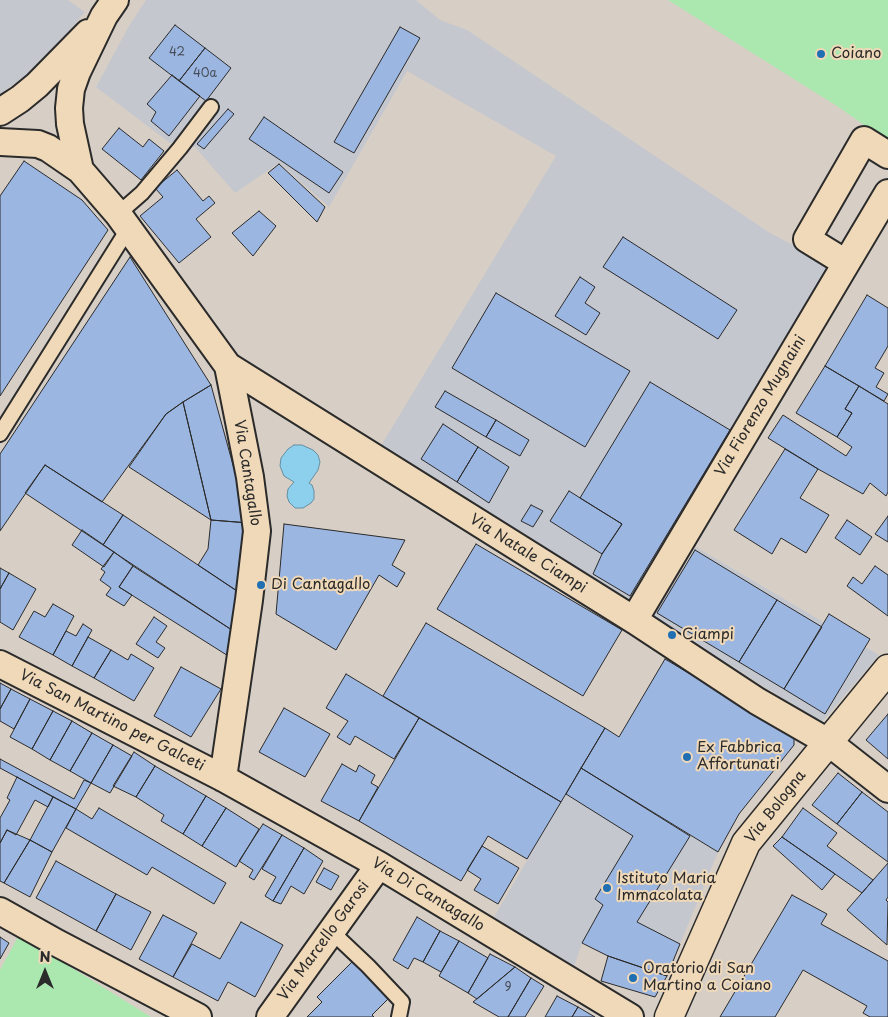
<!DOCTYPE html>
<html>
<head>
<meta charset="utf-8">
<style>
  body { margin:0 }
  #map { position:relative; width:888px; height:1017px; overflow:hidden; background:#d7cec5; font-family:"Playpen Sans",sans-serif }
  canvas { display:block }
  .north { position:absolute; left:20px; top:947px; width:50px; height:50px; -webkit-text-stroke:4px #f0d9b8; paint-order:stroke; rotate:0deg; font-size:14px; font-weight:700; line-height:20px; text-align:center; color:#2b2b2b }
  .north::after { content:''; display:block; margin:auto; width:18px; height:22px; background:#2b2b2b; clip-path:polygon(50% 0,100% 100%,50% 72%,0 100%) }
</style>
</head>
<body>
<div id="map">
<canvas width="888" height="1017"></canvas>
<div class="north">N</div>
</div>
<script>
const c = document.querySelector('canvas').getContext('2d');
c.lineJoin = 'round';
function fill(path, color) { c.fillStyle = color; c.fill(path, 'evenodd'); }
const shape = rows => new Path2D(rows.map(r => 'M' + r).join(''));
function trace(path, color, width, dash) { c.strokeStyle = color; c.lineWidth = width; c.lineCap = dash ? 'butt' : 'round'; c.setLineDash(dash || []); c.stroke(path); }
function write(font, color, halo, rows, align = 'center') {
  c.font = font + ' "Playpen Sans",sans-serif'; c.lineWidth = 4; c.setLineDash([]); c.textBaseline = 'middle'; c.strokeStyle = halo; c.fillStyle = color; for (const [text, x, y, turn = 0] of rows) {
    c.save(); c.translate(x, y); c.rotate((+turn || 0) * Math.PI / 180); c.textAlign = isNaN(turn) ? turn : align; if (halo) c.strokeText(text, 0, 0); c.fillText(text, 0, 0); c.restore();
  }
}
fill(shape([
  [0,0,68,0,85,12,40,65,0,94],
  [146,0,416,0,440,20,467,30,770,233,830,264,739,423,631,605,379,449,556,156,407,71,329,207,279,163,235,193,195,147,170,143,96,87,129,26],
  [696,547,879,655,821,723,653,616],
  [581,768,718,852,680,944,637,922,608,956,582,943,574,967,494,917]
]), '#c5c7ce');
fill(shape([
  [668,0,888,0,888,142,840,108],
  [19,935,151,1017,0,1017,0,970]
]), '#abe8af');
const water = shape([
  [294,445,302,445,313,450,318,455,320,462,318,470,309,483,312,485,314,491,314,499,311,503,303,508,295,508,289,502,287,496,288,489,294,482,284,476,280,466,281,458,288,449,294,445]
]);
fill(water, '#8dd0ee');
trace(water, '#668ea0', 1);
const building = shape([
  [175,25,205,48,179,81,149,58,175,25],
  [400,27,420,38,354,153,334,142,400,27],
  [205,48,231,68,206,101,179,81,205,48],
  [172,75,200,96,169,136,151,121,156,112,147,104,172,75],
  [228,109,234,114,204,149,197,144,228,109],
  [264,117,343,172,329,193,249,139,264,117],
  [119,128,143,147,149,139,164,151,141,180,102,149,119,128],
  [24,161,82,200,108,230,0,396,0,196,24,161],
  [279,164,325,207,317,222,268,173,279,164],
  [177,170,203,201,209,196,215,203,196,219,211,237,179,263,140,216,163,197,155,188,177,170],
  [259,211,276,226,253,256,232,233,259,211],
  [623,237,737,310,718,339,603,267,623,237],
  [130,257,211,385,183,402,166,414,102,502,45,465,0,531,0,454,130,257],
  [580,277,595,287,585,303,600,313,586,335,555,316,580,277],
  [496,293,630,371,585,447,452,368,496,293],
  [867,295,888,308,888,346,875,368,884,373,876,387,888,394,884,401,825,366,867,295],
  [825,366,859,386,845,409,852,413,837,437,796,413,825,366],
  [650,382,730,430,630,596,593,574,602,554,622,524,580,498,650,382],
  [211,385,249,523,211,520,183,402,211,385],
  [859,386,888,404,888,492,886,496,870,483,863,494,818,469,768,438,783,415,846,456,852,447,837,437,852,413,845,409,859,386],
  [445,391,496,420,486,437,435,407,445,391],
  [183,402,211,520,129,467,166,414,183,402],
  [496,420,529,440,520,456,486,437,496,420],
  [443,424,478,447,457,482,421,459,443,424],
  [478,447,509,467,489,503,457,482,478,447],
  [785,449,818,469,800,498,829,515,806,553,781,538,772,554,734,530,785,449],
  [45,465,123,515,103,545,25,493,45,465],
  [569,491,622,524,602,554,550,521,569,491],
  [531,505,543,511,533,527,521,521,531,505],
  [123,515,240,593,238,634,103,545,123,515],
  [888,516,888,542,875,534,888,516],
  [211,520,249,523,240,593,198,565,208,549,211,520],
  [847,520,872,537,860,555,835,538,847,520],
  [284,524,405,540,392,565,405,573,397,587,379,575,336,650,276,614,284,524],
  [82,530,114,552,104,567,72,545,82,530],
  [476,544,622,630,583,696,437,609,476,544],
  [695,550,777,600,739,662,657,613,695,550],
  [114,552,133,566,119,587,132,595,124,606,106,595,111,588,100,580,105,572,101,569,114,552],
  [133,566,238,634,233,659,119,587,133,566],
  [875,566,888,575,888,616,847,586,853,577,862,584,875,566],
  [0,568,9,573,0,589,0,568],
  [9,573,36,589,13,630,0,622,0,589,9,573],
  [777,600,822,627,784,689,739,662,777,600],
  [53,604,74,616,53,655,19,637,34,611,45,617,53,604],
  [829,614,870,639,825,714,784,689,829,614],
  [154,617,167,626,156,642,165,648,158,658,136,644,154,617],
  [426,623,605,728,561,802,383,696,426,623],
  [83,624,92,630,72,666,53,655,66,631,76,636,83,624],
  [88,637,111,650,94,678,72,666,88,637],
  [111,650,128,660,131,654,154,668,134,701,94,678,111,650],
  [665,659,794,736,794,745,739,814,718,852,581,768,605,728,619,737,665,659],
  [181,667,221,689,191,737,154,716,181,667],
  [346,674,419,718,394,759,355,736,350,745,337,737,348,721,326,708,346,674],
  [0,683,11,689,0,709,0,683],
  [11,689,30,699,14,729,0,721,0,709,11,689],
  [30,699,53,711,32,749,10,737,30,699],
  [284,708,330,734,305,777,259,752,284,708],
  [53,711,72,721,50,760,32,749,53,711],
  [888,714,888,759,866,740,888,714],
  [419,718,561,802,527,859,488,836,461,881,359,821,419,718],
  [72,721,92,733,70,771,50,760,72,721],
  [92,733,113,745,91,783,70,771,92,733],
  [113,745,132,756,110,793,91,783,113,745],
  [134,752,155,766,136,797,113,786,134,752],
  [0,759,74,799,84,780,91,783,76,809,0,768,0,759],
  [342,764,356,772,359,765,375,775,371,783,378,787,359,821,321,801,342,764],
  [155,766,206,796,183,834,161,821,164,815,136,797,155,766],
  [581,768,690,836,637,922,680,944,667,976,608,956,582,943,603,905,595,899,633,836,566,794,581,768],
  [838,773,862,792,837,824,812,805,838,773],
  [17,777,53,797,48,807,35,800,16,835,7,830,0,843,0,818,10,800,7,798,17,777],
  [862,792,888,812,888,862,837,824,862,792],
  [206,796,226,808,202,846,183,834,206,796],
  [53,797,76,809,52,852,30,840,53,797],
  [99,808,226,883,214,904,152,867,147,875,66,828,76,809,92,819,99,808],
  [226,808,259,829,236,867,202,846,226,808],
  [803,808,837,833,827,846,873,880,862,893,782,837,803,808],
  [263,824,282,835,254,880,249,877,253,870,239,861,263,824],
  [7,830,30,840,4,883,0,881,0,843,7,830],
  [282,835,304,848,273,901,265,896,276,877,262,869,282,835],
  [782,837,835,874,822,890,773,846,782,837],
  [30,840,52,852,30,897,4,883,30,840],
  [482,846,519,868,498,904,474,890,481,879,467,870,482,846],
  [304,848,323,861,304,894,291,886,281,904,273,901,304,848],
  [56,861,116,894,96,931,36,898,56,861],
  [888,863,888,897,886,900,888,902,887,945,847,910,888,863],
  [324,868,339,876,331,890,316,882,324,868],
  [116,894,151,912,131,950,96,931,116,894],
  [792,895,827,914,821,924,888,961,888,1017,870,1017,863,1013,867,1006,803,970,775,1017,720,1017,792,895],
  [163,915,197,933,173,977,139,959,163,915],
  [417,917,440,931,423,962,414,958,408,969,393,960,417,917],
  [241,922,283,945,255,997,228,982,218,1001,173,977,192,944,220,959,241,922],
  [440,931,459,941,441,972,423,962,440,931],
  [0,937,9,943,0,959,0,937],
  [459,941,488,958,468,993,439,976,459,941],
  [490,954,515,967,477,999,468,993,490,954],
  [608,956,667,976,655,997,601,981,608,956],
  [353,961,390,997,372,1015,374,1017,307,1017,322,1002,317,997,353,961],
  [515,967,531,978,508,1017,499,1017,473,1002,515,967],
  [531,978,544,986,525,1017,508,1017,531,978],
  [557,996,578,1007,572,1017,545,1017,557,996],
  [578,1007,595,1017,572,1017,578,1007]
]);
fill(building, '#9cb6e2');
trace(building, '#2b2b2b', 1);
const lane = shape([
  [118,214,142,193,180,148,211,107],
  [0,434,128,229],
  [331,931,368,966,402,1002,399,1017]
]);
const street = shape([
  [115,0,104,16,77,72,71,89,69,108,70,124,80,170,118,214,228,366,250,477,257,531,249,600,223,778],
  [0,112,20,99,37,85,88,33],
  [0,142,38,144,48,148,80,170],
  [846,263,807,239,864,140,888,155],
  [228,366,634,620,757,701,828,742,888,789],
  [634,620,888,193],
  [0,664,223,778,379,865,630,1017],
  [0,911,57,943,198,1017],
  [270,1017,379,865]
]);
const secondary = shape([
  [669,1017,746,843,888,669]
]);
trace(lane, '#2b2b2b', 18);
trace(street, '#2b2b2b', 30);
trace(secondary, '#2b2b2b', 31);
trace(lane, '#f0d9b8', 14);
trace(street, '#f0d9b8', 26);
trace(secondary, '#f0d9b8', 28);
for (const [x, y, r, color] of [
  [821,54,5,"#1f6fb2"],
  [261,585,5,"#1f6fb2"],
  [672,635,5,"#1f6fb2"],
  [687,757,5,"#1f6fb2"],
  [607,888,5,"#1f6fb2"],
  [633,978,5,"#1f6fb2"]
]) { const dot = new Path2D(); dot.arc(x, y, r, 0, 2 * Math.PI); c.fillStyle = color; c.fill(dot); trace(dot, '#f0d9b8', 2); }
write('12px', '#474e59', null, [
  ["42",177,53],
  ["40a",205,74],
  ["9",508,988]
]);
write('15px', '#2b2b2b', '#f0d9b8', [
  ["Coiano",831,54],
  ["Di Cantagallo",271,585],
  ["Ciampi",682,635],
  ["Ex Fabbrica",697,748],
  ["Affortunati",697,765],
  ["Istituto Maria",617,879],
  ["Immacolata",617,896],
  ["Oratorio di San",643,969],
  ["Martino a Coiano",643,986]
], 'left');
write('15px', '#2b2b2b', '#f0d9b8', [
  ["Via Fiorenzo Mugnaini",761,406,-59],
  ["Via Cantagallo",247,473,81],
  ["Via Natale Ciampi",528,554,32],
  ["Via San Martino per Galceti",112,721,27],
  ["Via Bologna",776,807,-52],
  ["Via Di Cantagallo",428,895,31],
  ["Via Marcello Garosi",324,941,-54]
]);
</script>
</body>
</html>
